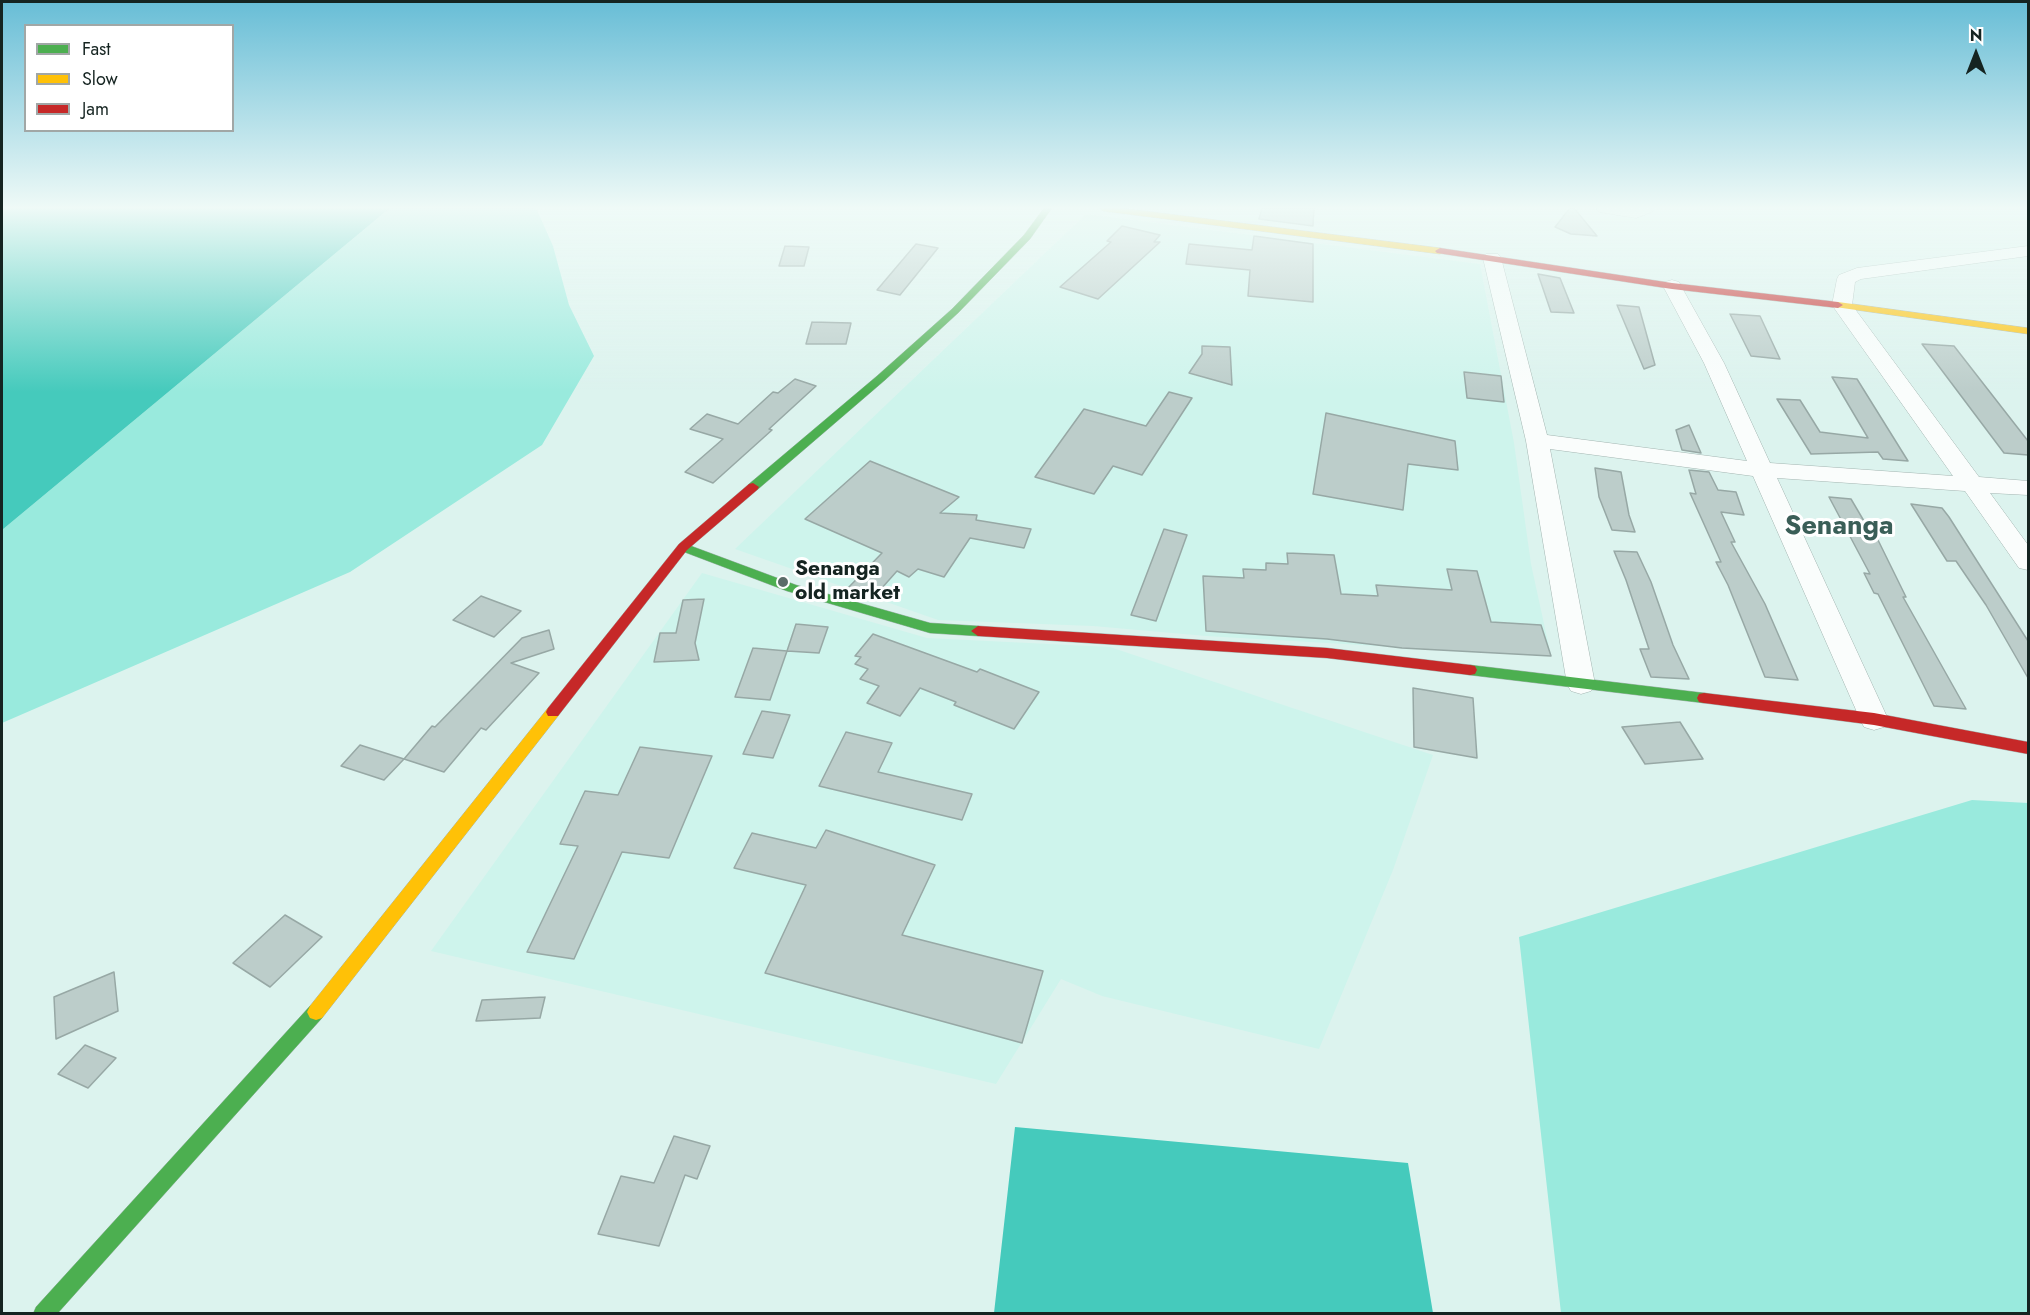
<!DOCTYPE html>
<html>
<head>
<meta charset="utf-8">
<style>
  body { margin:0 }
  #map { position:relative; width:2030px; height:1315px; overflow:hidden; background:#dcf3ee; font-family:Jost,sans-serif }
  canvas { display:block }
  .frame { position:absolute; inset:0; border:3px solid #152421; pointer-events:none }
  .legend { position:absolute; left:24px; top:24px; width:210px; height:108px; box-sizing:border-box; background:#fff; border:2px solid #a1a7a6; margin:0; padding:8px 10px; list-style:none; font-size:18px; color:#152421 }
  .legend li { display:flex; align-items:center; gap:12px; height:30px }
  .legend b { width:30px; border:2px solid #a1a7a6 }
  .north { position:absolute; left:1946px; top:24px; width:60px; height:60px; -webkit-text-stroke:4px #fff; paint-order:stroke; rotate:0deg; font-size:16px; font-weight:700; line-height:24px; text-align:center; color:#152421 }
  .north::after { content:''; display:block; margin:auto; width:21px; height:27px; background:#152421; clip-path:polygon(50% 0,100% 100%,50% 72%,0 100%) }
</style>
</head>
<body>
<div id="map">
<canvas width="2030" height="1315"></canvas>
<div class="frame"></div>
<ul class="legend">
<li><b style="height:8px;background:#4caf50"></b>Fast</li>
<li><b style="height:8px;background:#ffc107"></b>Slow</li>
<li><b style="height:8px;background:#c62828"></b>Jam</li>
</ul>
<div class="north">N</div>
</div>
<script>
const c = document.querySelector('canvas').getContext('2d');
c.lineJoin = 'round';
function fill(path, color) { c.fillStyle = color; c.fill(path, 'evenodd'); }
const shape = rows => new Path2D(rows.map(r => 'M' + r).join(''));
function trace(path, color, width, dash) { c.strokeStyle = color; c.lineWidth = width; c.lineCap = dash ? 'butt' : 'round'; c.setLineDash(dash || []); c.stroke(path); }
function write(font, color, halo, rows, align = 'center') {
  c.font = font + ' Jost,sans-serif'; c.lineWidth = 6; c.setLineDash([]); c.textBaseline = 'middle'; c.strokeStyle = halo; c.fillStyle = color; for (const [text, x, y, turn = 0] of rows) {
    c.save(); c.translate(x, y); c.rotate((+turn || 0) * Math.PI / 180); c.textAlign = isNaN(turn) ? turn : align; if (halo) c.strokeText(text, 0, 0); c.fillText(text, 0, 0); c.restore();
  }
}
fill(shape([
  [1086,214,1480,264,1514,443,1531,564,1551,656,1206,636,1093,626,938,620,735,549],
  [702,573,927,638,1110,647,1433,755,1393,870,1319,1049,1102,996,1061,979,996,1084,431,951]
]), '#cef4ec');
fill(shape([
  [390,208,536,208,553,246,569,305,594,356,542,445,350,572,2,723,2,530],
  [1972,800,2028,803,2028,1313,1561,1313,1519,937]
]), '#99eadd');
fill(shape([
  [2,208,390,208,2,530],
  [1015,1127,1408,1163,1433,1313,994,1313]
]), '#45cabc');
const building = shape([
  [1262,208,1314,208,1313,226,1259,219,1262,208],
  [1570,208,1574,208,1597,236,1571,234,1555,227,1570,208],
  [1122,226,1160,235,1154,242,1160,242,1098,299,1060,287,1111,242,1107,241,1122,226],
  [1254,236,1313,244,1313,302,1248,296,1250,270,1186,264,1189,244,1252,250,1254,236],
  [916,244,938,248,900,295,877,290,916,244],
  [785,246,809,247,804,266,779,266,785,246],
  [1538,274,1560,278,1574,313,1551,312,1538,274],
  [1617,305,1639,307,1655,365,1644,369,1617,305],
  [1730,314,1760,316,1780,359,1751,356,1730,314],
  [812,322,851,323,846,344,806,344,812,322],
  [1922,344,1954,346,2028,441,2028,455,2004,453,1922,344],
  [1202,346,1230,347,1232,385,1189,373,1202,354,1202,346],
  [1464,372,1501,376,1504,402,1467,398,1464,372],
  [1832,377,1857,379,1908,461,1883,459,1878,452,1811,454,1777,399,1800,400,1820,432,1868,438,1832,377],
  [795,379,816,386,769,429,772,430,713,483,685,472,723,439,690,429,707,414,738,424,773,392,778,393,795,379],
  [1169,392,1192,398,1142,475,1113,466,1094,494,1035,477,1084,409,1146,426,1169,392],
  [1326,413,1455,441,1458,470,1408,464,1403,510,1313,494,1326,413],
  [1689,425,1701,453,1682,450,1676,430,1689,425],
  [870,461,959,497,940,513,977,515,976,520,1031,529,1024,548,970,538,944,577,918,569,909,577,897,571,873,598,846,590,882,553,805,519,870,461],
  [1595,468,1621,472,1629,515,1635,532,1612,530,1599,497,1595,468],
  [1689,470,1709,472,1718,490,1736,492,1744,515,1721,512,1735,542,1731,542,1765,604,1798,680,1765,677,1728,585,1716,562,1721,562,1690,493,1696,494,1689,470],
  [1829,497,1851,499,1874,538,1877,538,1906,597,1903,597,1966,709,1934,706,1878,594,1874,593,1864,573,1870,574,1829,497],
  [1911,504,1942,508,1949,517,2028,641,2028,678,1986,605,1956,561,1947,561,1911,504],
  [1164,529,1187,535,1156,621,1131,615,1164,529],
  [1614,551,1637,552,1651,582,1673,645,1689,679,1651,677,1640,649,1649,649,1626,580,1614,551],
  [1287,553,1334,555,1341,594,1378,596,1376,585,1452,590,1447,569,1477,571,1491,622,1541,625,1551,656,1402,648,1327,639,1206,631,1203,576,1244,578,1243,569,1266,570,1266,563,1288,564,1287,553],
  [481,596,521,611,494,637,453,620,481,596],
  [704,599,695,643,699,660,654,662,660,633,676,633,683,600,704,599],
  [796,624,828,627,819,653,787,651,796,624],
  [549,630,554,649,511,663,539,673,486,730,481,728,444,772,404,759,432,726,435,727,522,638,549,630],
  [873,634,977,672,980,669,1039,692,1014,729,954,705,956,702,920,688,900,716,867,703,879,686,860,679,868,669,855,664,861,657,855,656,873,634],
  [753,648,787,651,770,700,735,697,753,648],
  [1413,688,1473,698,1477,758,1414,747,1413,688],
  [762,711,790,715,773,758,743,754,762,711],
  [1680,722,1703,759,1645,764,1622,727,1680,722],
  [846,732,892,743,878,772,972,794,962,820,819,786,846,732],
  [360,745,404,759,384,780,341,766,360,745],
  [640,747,712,756,669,858,622,852,574,959,527,952,578,846,560,844,585,791,618,795,640,747],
  [826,830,935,865,902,935,1043,971,1022,1043,765,973,806,885,734,868,752,833,816,848,826,830],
  [285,915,322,937,270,987,233,963,285,915],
  [114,972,118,1011,56,1039,54,997,114,972],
  [545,997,540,1018,476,1021,482,1000,545,997],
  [85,1045,116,1058,88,1088,58,1074,85,1045],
  [674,1136,710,1146,697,1179,685,1175,659,1246,598,1234,621,1176,654,1183,674,1136]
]);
fill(building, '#bccdca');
trace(building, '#97a8a5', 1.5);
const street = shape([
  [1596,208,1655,208,1652,212,1636,218,1599,212,1596,208],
  [2028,246,2028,256,1861,279,1855,282,1852,305,1979,477,2028,481,2028,495,1990,493,2028,545,2028,570,2019,568,1965,491,1777,478,1888,719,1884,727,1874,730,1864,727,1860,719,1753,476,1550,449,1595,684,1591,691,1581,694,1571,691,1567,684,1526,441,1483,258,1486,254,1498,254,1501,258,1547,435,1747,461,1704,363,1663,286,1665,282,1672,280,1679,282,1681,286,1724,363,1770,463,1953,476,1832,305,1837,279,1839,275,1857,268,2028,246]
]);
const fast = shape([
  [1044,208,1052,208,1030,239,958,313,885,380,757,490,749,490,747,487,749,484,877,376,952,309,1024,235,1044,208],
  [683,543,796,585,930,623,978,626,985,631,978,636,930,633,787,591,679,550,677,547,683,543],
  [1470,665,1704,693,1709,694,1711,698,1709,702,1704,703,1470,675,1465,674,1463,670,1465,666,1470,665],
  [316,1004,322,1006,325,1012,322,1018,57,1314,33,1314,36,1307,310,1006,316,1004]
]);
const slow = shape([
  [1099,208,1121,208,1440,248,1445,251,1440,254,1103,211,1099,208],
  [1838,302,2028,328,2028,334,1835,307,1835,303,1838,302],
  [553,707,558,708,560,712,558,716,322,1018,316,1020,310,1018,307,1012,310,1006,548,708,553,707]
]);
const jam = shape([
  [1440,248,1672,283,1838,302,1843,305,1838,308,1672,289,1437,253,1435,251,1440,248],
  [753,483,759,487,757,490,687,550,558,716,548,716,546,712,548,708,679,544,749,484,753,483],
  [978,626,1327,648,1470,665,1475,666,1477,670,1475,674,1470,675,1327,658,978,636,971,631,978,626],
  [1704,693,1874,713,2028,742,2028,754,1874,725,1704,703,1699,702,1697,698,1699,694,1704,693]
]);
trace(street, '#a3b5b1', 1);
trace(fast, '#a3b5b1', 1);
trace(slow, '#a3b5b1', 1);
trace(jam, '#a3b5b1', 1);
fill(street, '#fafdfc');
fill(fast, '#4caf50');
fill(slow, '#ffc107');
fill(jam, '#c62828');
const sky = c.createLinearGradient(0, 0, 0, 392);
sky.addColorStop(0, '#67bdd6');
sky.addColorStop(0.53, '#effaf7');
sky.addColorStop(1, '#effaf700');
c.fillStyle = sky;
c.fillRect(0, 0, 2030, 392);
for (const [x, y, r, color] of [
  [783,582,6,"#5b6c69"]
]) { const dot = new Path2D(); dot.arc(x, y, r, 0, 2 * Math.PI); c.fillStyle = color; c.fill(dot); trace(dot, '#fff', 2); }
write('bold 21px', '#152421', '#fff', [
  ["Senanga",795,570],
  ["old market",795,594]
], 'left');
write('bold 27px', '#3a5e57', '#fff', [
  ["Senanga",1839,527]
]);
</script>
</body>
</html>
